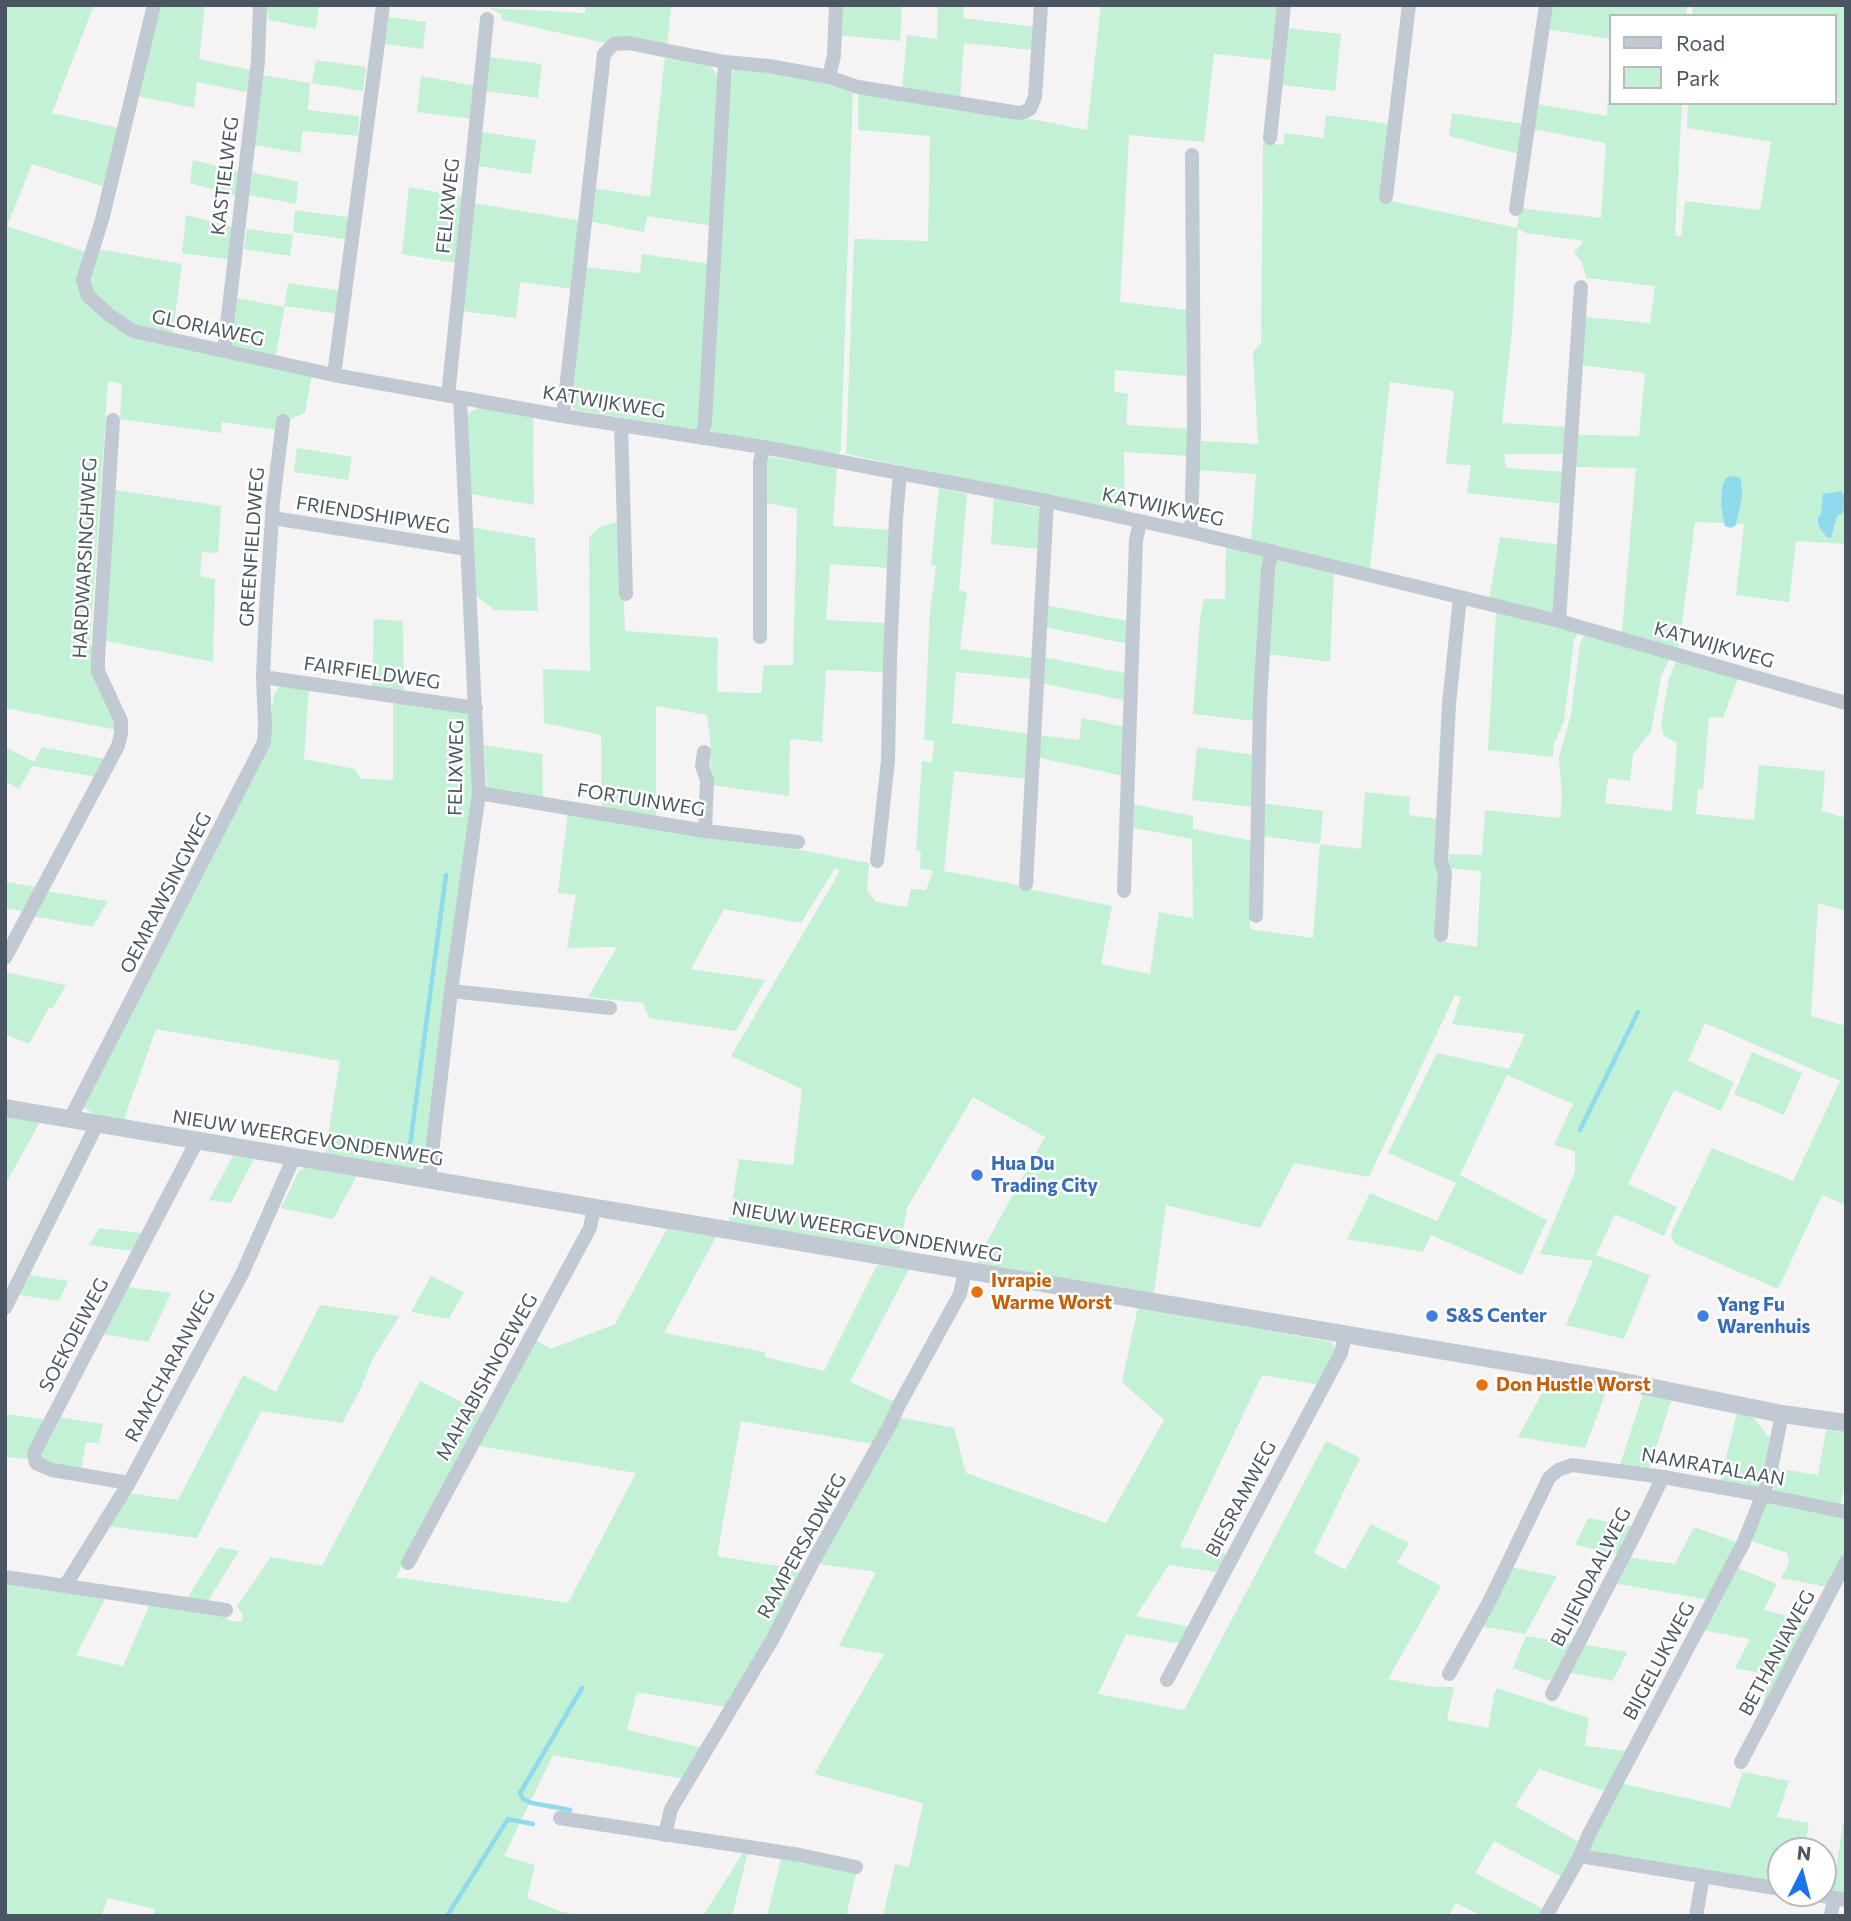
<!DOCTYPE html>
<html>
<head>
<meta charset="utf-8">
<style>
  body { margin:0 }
  #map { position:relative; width:1851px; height:1921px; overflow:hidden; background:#f5f3f3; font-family:Commissioner,sans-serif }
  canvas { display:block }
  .frame { position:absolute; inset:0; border:7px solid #4a5661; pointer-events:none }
  .legend { position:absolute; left:1609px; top:14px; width:228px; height:91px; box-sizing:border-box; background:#fff; border:2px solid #b7bbc0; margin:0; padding:9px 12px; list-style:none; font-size:21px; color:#4a5661 }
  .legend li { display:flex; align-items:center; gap:14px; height:35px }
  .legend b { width:35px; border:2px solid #b7bbc0 }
  .north { position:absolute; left:1767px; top:1837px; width:70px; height:70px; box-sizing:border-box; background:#fff; border:2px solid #b7bbc0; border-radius:50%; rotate:6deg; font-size:19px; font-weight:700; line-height:28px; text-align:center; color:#4a5661 }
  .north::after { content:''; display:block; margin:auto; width:24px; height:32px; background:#1a73e8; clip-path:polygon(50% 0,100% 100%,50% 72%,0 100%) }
</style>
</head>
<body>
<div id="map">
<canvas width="1851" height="1921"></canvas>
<div class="frame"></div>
<ul class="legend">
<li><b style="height:9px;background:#c1cad2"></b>Road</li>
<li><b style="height:19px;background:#c3f1d5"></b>Park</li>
</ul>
<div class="north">N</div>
</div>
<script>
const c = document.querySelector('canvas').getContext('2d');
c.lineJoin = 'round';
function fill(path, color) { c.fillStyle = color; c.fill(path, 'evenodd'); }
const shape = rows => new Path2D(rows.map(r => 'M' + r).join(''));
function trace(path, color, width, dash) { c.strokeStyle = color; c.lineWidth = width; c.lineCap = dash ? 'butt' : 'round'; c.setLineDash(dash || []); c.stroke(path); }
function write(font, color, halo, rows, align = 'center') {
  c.font = font + ' Commissioner,sans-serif'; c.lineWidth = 5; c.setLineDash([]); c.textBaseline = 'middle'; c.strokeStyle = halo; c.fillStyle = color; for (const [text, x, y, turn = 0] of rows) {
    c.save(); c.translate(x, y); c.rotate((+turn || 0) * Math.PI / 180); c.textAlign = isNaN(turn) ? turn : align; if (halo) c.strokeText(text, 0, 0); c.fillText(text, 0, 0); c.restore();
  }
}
fill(shape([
  [5,5,94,5,52,113,119,128,105,187,32,164,7,226,87,252,85,300,117,329,312,375,305,413,294,417,278,430,222,422,221,433,120,419,122,384,108,381,90,645,94,645,117,730,5,708],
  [158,5,205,5,199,59,254,71,251,93,197,82,194,108,137,96],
  [262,5,319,5,316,29,268,20,268,14,261,13],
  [585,5,671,5,667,47,609,44,502,20,502,15,490,8,585,13],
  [839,5,902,5,900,41,837,35],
  [938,5,964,5,963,18,1035,27,1033,50,964,43,960,100,902,90,907,35,937,39],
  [1101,5,1280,5,1275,60,1214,54,1204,142,1129,135,1120,302,1187,310,1186,376,1115,370,1114,391,1128,394,1126,425,1191,429,1189,456,1124,452,1125,512,846,454,854,239,928,241,930,136,858,130,858,91,985,110,1087,130],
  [1550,5,1687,5,1686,16,1611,16,1611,103,1682,103,1675,235,1681,236,1685,201,1760,210,1771,142,1687,128,1688,103,1835,103,1835,16,1692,16,1693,5,1846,5,1846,544,1796,541,1789,602,1736,595,1744,524,1695,522,1679,648,1622,632,1636,468,1574,467,1576,435,1639,436,1645,373,1580,365,1585,317,1650,323,1655,286,1586,278,1582,262,1574,253,1584,241,1526,233,1518,229,1512,330,1502,423,1567,427,1565,454,1504,454,1506,468,1566,472,1564,504,1467,493,1471,465,1446,464,1454,391,1390,382,1370,568,1251,541,1256,474,1199,470,1201,441,1258,444,1253,352,1261,344,1263,143,1283,145,1285,133,1323,138,1326,115,1391,124,1382,199,1517,228,1520,208,1601,218,1606,143,1533,129,1537,104,1607,116,1611,39,1546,29],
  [387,17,426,22,423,49,384,44],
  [1287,28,1341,34,1335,91,1281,85],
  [665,55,710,65,718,76,713,226,647,216,644,232,588,221,593,188,650,197],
  [490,57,542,64,538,98,486,91],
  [316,60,366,67,363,91,312,83],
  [737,69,831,81,853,89,841,449,839,454,720,435,712,432,709,425,729,79,732,72],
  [263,75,310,83,308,110,359,116,358,136,303,131,300,153,254,145],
  [421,76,475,86,471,119,417,112],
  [1452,113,1523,124,1518,154,1449,136],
  [481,132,536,140,531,174,477,166],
  [193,160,243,173,240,197,190,183],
  [251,172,298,182,296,204,249,195],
  [409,187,464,197,457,263,402,254],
  [473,203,582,221,574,289,520,282,516,318,461,311],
  [295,210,348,217,345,239,293,232],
  [186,215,237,228,233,260,182,253],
  [247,229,293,235,290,256,244,249],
  [98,249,182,264,172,337,137,329,91,293,90,269],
  [642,254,711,264,701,427,697,430,576,410,570,405,585,267,640,273],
  [288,283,342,291,339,314,284,306],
  [237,298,285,307,275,358,230,346],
  [480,407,533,415,534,505,470,494,468,415,470,412],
  [297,448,352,457,348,480,294,472],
  [765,456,837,468,833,526,890,530,887,568,830,564,826,620,885,623,884,672,826,670,822,742,790,739,789,796,711,785,710,739,707,715,656,706,656,817,602,808,601,735,544,723,543,669,590,671,589,537,600,527,620,521,625,631,718,638,717,692,761,693,764,665,793,665,797,509,766,503],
  [939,488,967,494,959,590,967,593,960,649,1033,658,1031,679,956,672,952,723,1030,734,1028,779,954,771,944,871,1014,884,1024,888,1112,906,1101,964,1150,974,1159,912,1193,918,1192,839,1130,827,1132,804,1193,816,1193,829,1252,841,1250,929,1313,938,1320,844,1262,836,1263,803,1323,811,1320,844,1361,849,1365,792,1410,797,1409,815,1444,820,1445,876,1438,941,1477,947,1481,871,1448,868,1449,854,1482,855,1485,810,1560,818,1562,799,1559,758,1571,714,1580,644,1584,635,1669,659,1661,677,1651,732,1633,754,1630,781,1608,778,1605,803,1672,811,1677,743,1664,736,1661,724,1669,678,1676,661,1738,678,1723,718,1709,717,1703,790,1698,789,1696,814,1754,820,1759,765,1825,771,1822,811,1846,818,1846,911,1818,903,1811,1016,1846,1026,1846,1205,1822,1195,1778,1289,1675,1244,1671,1236,1673,1229,1712,1148,1793,1181,1840,1081,1705,1023,1688,1061,1734,1082,1721,1111,1674,1090,1628,1184,1677,1207,1664,1236,1615,1214,1596,1255,1650,1275,1624,1339,1566,1325,1593,1261,1540,1254,1575,1172,1575,1151,1554,1145,1573,1104,1507,1075,1460,1175,1547,1220,1522,1275,1431,1235,1423,1252,1347,1239,1370,1193,1437,1221,1456,1183,1388,1153,1437,1053,1509,1069,1525,1034,1452,1024,1461,997,1455,995,1369,1177,1294,1163,1260,1228,1166,1205,1154,1293,977,1266,980,1254,1045,1137,973,1097,907,1208,899,1250,729,1222,739,1159,793,1165,802,1089,731,1056,840,871,835,868,801,923,724,909,691,969,765,980,736,1031,649,1018,643,1003,588,997,617,947,567,948,576,895,558,893,568,812,747,840,869,863,867,890,876,902,907,907,911,889,926,890,933,871,920,868,921,852,916,850,922,761,932,762,934,741,924,740,930,613,936,566,931,565],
  [115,490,221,506,218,553,202,552,200,576,215,579,213,662,106,641],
  [994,498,1040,508,1039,549,991,544],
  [470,527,535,538,538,611,494,610,474,594],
  [1500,537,1560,545,1554,613,1489,599],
  [1226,547,1264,557,1255,721,1193,714,1200,619,1204,599,1225,599],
  [1277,559,1334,574,1330,662,1267,654,1271,577],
  [1046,605,1131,622,1129,644,1044,627],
  [1496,612,1578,633,1574,641,1564,721,1554,744,1553,757,1488,750],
  [374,619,403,621,404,692,372,689],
  [1043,657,1129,674,1127,701,1041,683],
  [280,686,309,689,304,759,355,769,361,779,393,780,393,700,469,714,474,786,426,1153,424,1162,420,1167,412,1169,325,1154,340,1061,156,1029,124,1119,95,1115,84,1107,266,751,274,695],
  [1082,718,1126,727,1123,776,1036,757,1038,735,1079,740],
  [484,745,542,754,543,799,487,789],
  [5,747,34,762,42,747,105,759,96,777,32,766,19,789,5,781],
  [1197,747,1254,755,1252,807,1192,800],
  [5,882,36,887,22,911,5,908],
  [46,891,108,901,93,927,33,916],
  [5,972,66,985,53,1008,49,1008,29,1044,5,1034],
  [1752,1052,1802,1073,1784,1115,1734,1094],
  [5,1115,40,1122,5,1185],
  [233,1156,254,1159,231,1203,209,1200],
  [306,1167,358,1174,333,1219,281,1208,299,1171],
  [99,1228,148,1234,137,1252,89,1245],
  [667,1229,716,1237,664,1333,765,1352,765,1357,824,1371,877,1265,909,1269,850,1382,895,1402,873,1444,741,1421,717,1556,803,1570,726,1707,637,1692,627,1730,703,1748,684,1779,553,1755,504,1856,535,1865,527,1898,562,1912,585,1916,153,1916,155,1909,108,1898,101,1916,5,1916,5,1582,106,1597,76,1655,123,1666,150,1604,227,1614,227,1620,242,1622,243,1615,237,1606,271,1557,322,1566,420,1381,484,1413,396,1577,568,1603,636,1473,479,1446,536,1340,551,1349,615,1324],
  [30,1275,68,1281,59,1301,19,1295],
  [431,1276,464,1292,449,1319,411,1312],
  [128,1287,171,1293,148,1342,103,1334],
  [320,1305,400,1316,373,1358,361,1388,342,1423,261,1411,197,1538,107,1526,128,1493,178,1500,243,1375,276,1392],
  [1138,1307,1331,1342,1336,1349,1319,1385,1262,1375,1180,1547,1228,1554,1218,1572,1169,1565,1136,1616,1190,1627,1181,1644,1126,1634,1098,1694,1184,1710,1326,1441,1360,1458,1314,1553,1345,1570,1371,1524,1409,1543,1397,1563,1441,1586,1388,1679,1433,1687,1454,1687,1447,1720,1488,1728,1494,1695,1497,1688,1589,1718,1585,1746,1628,1751,1607,1792,1539,1769,1515,1806,1581,1843,1562,1877,1494,1841,1475,1873,1543,1909,1539,1916,1482,1916,1456,1903,1448,1916,883,1916,895,1864,909,1867,923,1803,814,1774,884,1654,839,1646,876,1572,820,1564,822,1553,898,1417,954,1428,966,1473,1106,1523,1164,1420,1122,1382],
  [1544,1379,1607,1389,1585,1448,1518,1437,1541,1395],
  [1643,1394,1671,1401,1648,1472,1619,1468],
  [1737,1413,1753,1417,1772,1441,1761,1486,1755,1488,1720,1482],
  [5,1414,48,1420,28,1459,5,1457],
  [58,1417,103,1424,99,1444,86,1442,81,1471,41,1461,40,1452],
  [1826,1430,1846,1433,1846,1478,1840,1506,1776,1492,1772,1482,1775,1468,1818,1475],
  [1767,1502,1846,1515,1846,1554,1829,1587,1781,1578,1789,1563,1787,1553,1749,1540],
  [1588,1518,1635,1527,1622,1555,1575,1545],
  [1694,1527,1739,1543,1710,1600,1613,1583,1627,1557,1675,1564],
  [219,1547,239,1551,206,1604,186,1600],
  [1510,1567,1557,1576,1525,1634,1479,1626],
  [1735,1567,1777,1584,1764,1610,1810,1622,1762,1707,1770,1675,1735,1668,1750,1639,1702,1630],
  [1526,1636,1575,1644,1561,1670,1548,1681,1513,1668],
  [1581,1644,1627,1652,1613,1681,1566,1672],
  [1743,1772,1789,1781,1777,1817,1809,1823,1804,1851,1781,1851,1781,1886,1590,1852,1589,1849,1620,1783,1730,1808],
  [1843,1824,1846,1824,1846,1896,1832,1894],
  [748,1852,732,1916,703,1916,742,1854],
  [782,1856,857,1870,846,1916,767,1916]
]), '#c3f1d5');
fill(shape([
  [1730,476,1738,477,1741,480,1742,497,1736,525,1731,528,1725,526,1721,506,1722,488,1725,479],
  [1841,491,1846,499,1843,505,1845,511,1837,516,1831,538,1827,537,1821,530,1818,524,1818,517,1821,514,1823,494]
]), '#90daee');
trace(shape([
  [1580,1130,1638,1012],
  [409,1153,446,875],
  [570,1810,532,1803,523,1799,520,1793,582,1688],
  [447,1916,508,1819,533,1824]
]), '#90daee', 4.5);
trace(shape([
  [154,5,102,220,83,280,88,296,109,315,133,331,334,375,563,416,763,447,1047,501,1191,532,1559,621,1846,703],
  [829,77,858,87,1019,113,1024,112,1030,109,1035,97,1041,5],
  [1270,138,1284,5],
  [1386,197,1409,5],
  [1516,209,1546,5],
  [224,350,258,61,260,5],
  [334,375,383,5],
  [448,396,487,19],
  [563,416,604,54,614,44,628,43,725,62,769,66,829,77,834,55,836,5],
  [621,425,626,594],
  [702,438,705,422,725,62],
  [273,518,467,549],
  [1191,532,1194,427,1192,155],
  [1559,621,1581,287],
  [760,637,760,462,763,447],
  [263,677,476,708],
  [704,752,702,766,707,780,705,831],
  [479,793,705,831,798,842],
  [877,861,888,761,890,660,896,518,900,473],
  [1026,884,1047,501],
  [1124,891,1136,540,1140,522],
  [1256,916,1260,701,1268,569,1272,551],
  [1441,935,1445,873,1441,862,1444,802,1449,704,1460,597],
  [5,958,118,746,121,733,121,721,98,671,98,659,113,420],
  [451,991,610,1008],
  [70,1119,264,742,265,725,263,677,266,610,273,502,283,421],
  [429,1178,451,991,479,793,460,398],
  [5,1308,97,1124],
  [129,1483,52,1470,36,1463,34,1453,197,1141],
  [408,1563,590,1228,594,1207],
  [5,1577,226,1610],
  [65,1586,129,1483,242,1274,294,1157],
  [1449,1674,1489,1602,1549,1478,1558,1470,1572,1465,1663,1477,1763,1495,1846,1512],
  [1167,1680,1341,1353,1345,1336],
  [1552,1694,1637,1530,1663,1477],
  [1741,1762,1846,1562],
  [560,1818,800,1855,856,1867],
  [665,1835,671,1809,772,1640,815,1558,891,1423,898,1407,960,1294,965,1271],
  [1580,1856,1781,1889],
  [1806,1893,1846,1900],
  [1546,1916,1580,1856,1588,1836,1743,1544,1769,1479,1782,1414],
  [1696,1916,1703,1876],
  [1831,1916,1834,1898]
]), '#c1cad2', 14);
trace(shape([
  [5,1108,1610,1379,1782,1414,1846,1423]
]), '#c1cad2', 18);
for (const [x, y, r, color] of [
  [977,1175,7,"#3f7fe0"],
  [977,1292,7,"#e8710a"],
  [1432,1316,7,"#3f7fe0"],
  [1703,1316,7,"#3f7fe0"],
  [1482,1385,7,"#e8710a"]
]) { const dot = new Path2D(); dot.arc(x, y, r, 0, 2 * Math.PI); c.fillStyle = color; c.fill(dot); trace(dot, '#fff', 2.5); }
write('19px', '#4a5661', '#fff', [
  ["KASTIELWEG",225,176,-83],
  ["FELIXWEG",448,206,-84],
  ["GLORIAWEG",208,328,12],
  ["KATWIJKWEG",604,402,9],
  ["KATWIJKWEG",1163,507,12],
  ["FRIENDSHIPWEG",373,515,9],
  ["GREENFIELDWEG",252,547,-86],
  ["HARDWARSINGHWEG",85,558,-87],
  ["KATWIJKWEG",1714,645,16],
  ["FAIRFIELDWEG",372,673,8],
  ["FELIXWEG",456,768,-89],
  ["FORTUINWEG",641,800,9],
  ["OEMRAWSINGWEG",166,893,-63],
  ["NIEUW WEERGEVONDENWEG",308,1138,9],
  ["NIEUW WEERGEVONDENWEG",867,1232,10],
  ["SOEKDEIWEG",74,1335,-62],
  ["RAMCHARANWEG",170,1366,-62],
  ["MAHABISHNOEWEG",487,1377,-61],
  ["NAMRATALAAN",1713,1467,10],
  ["BIESRAMWEG",1241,1499,-62],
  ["RAMPERSADWEG",802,1546,-61],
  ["BLIJENDAALWEG",1591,1577,-63],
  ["BETHANIAWEG",1777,1653,-62],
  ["BIJGELUKWEG",1659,1661,-62]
]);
write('bold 19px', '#366cbe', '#fff', [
  ["Hua Du",991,1164],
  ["Trading City",991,1186],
  ["Yang Fu",1717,1305],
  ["Warenhuis",1717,1327],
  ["S&S Center",1446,1316]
], 'left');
write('bold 19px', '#c56008', '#fff', [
  ["Ivrapie",991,1281],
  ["Warme Worst",991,1303],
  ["Don Hustle Worst",1496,1385]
], 'left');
</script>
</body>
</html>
